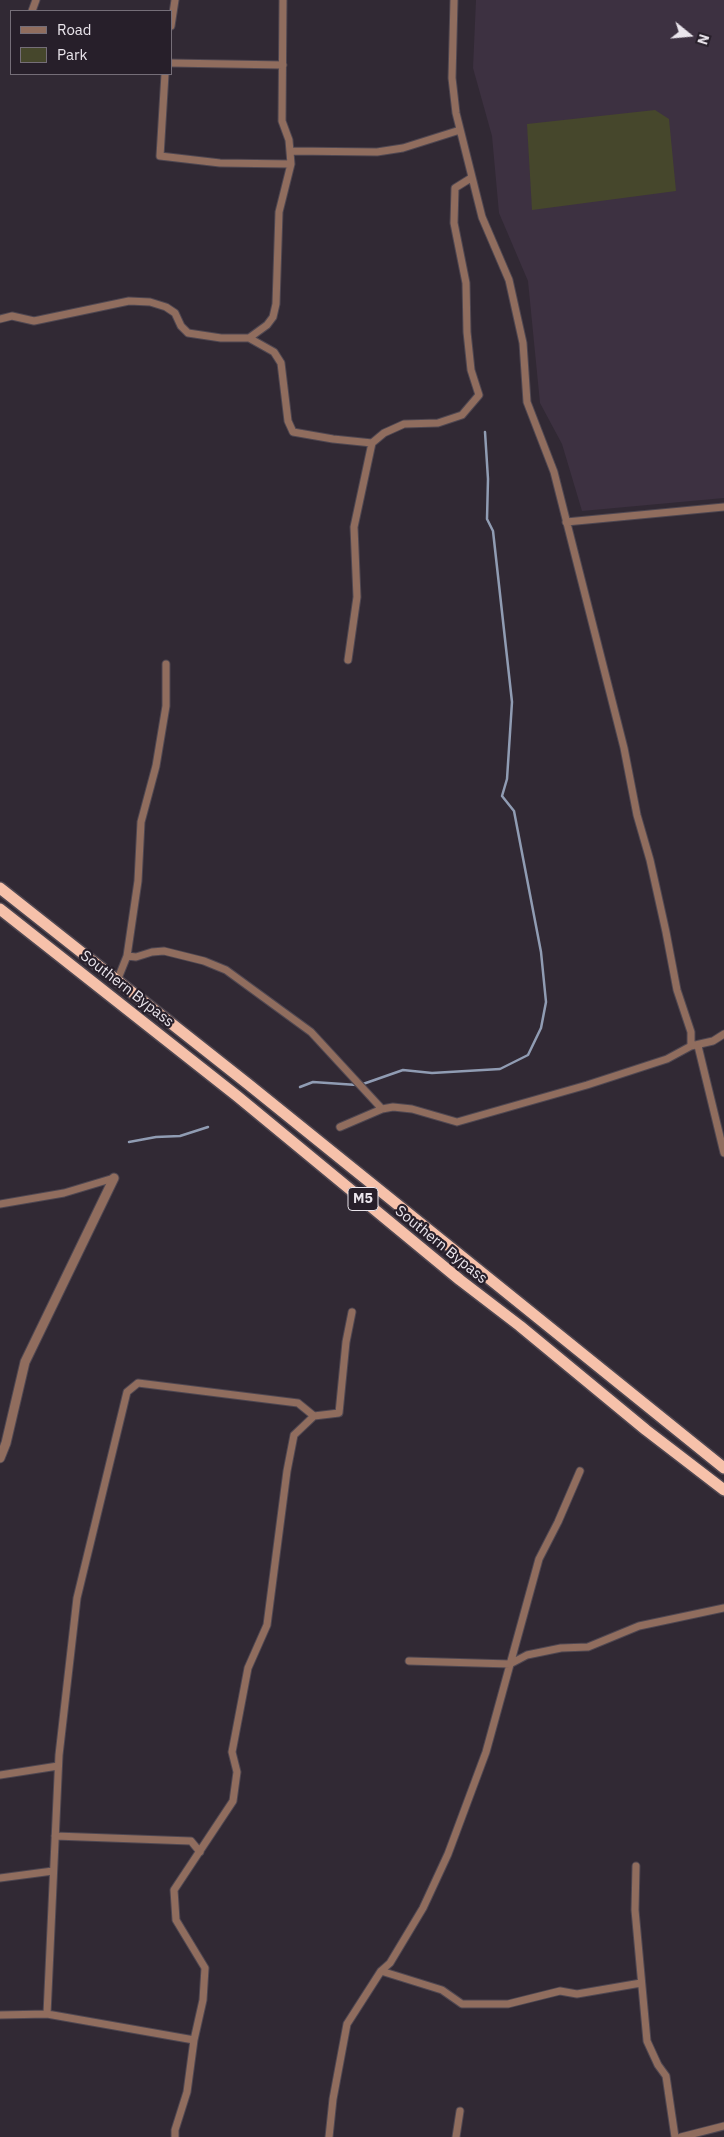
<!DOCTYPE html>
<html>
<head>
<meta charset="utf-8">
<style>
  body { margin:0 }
  #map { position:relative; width:724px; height:2137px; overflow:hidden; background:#312934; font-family:"IBM Plex Sans",sans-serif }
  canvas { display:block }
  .legend { position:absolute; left:10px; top:10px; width:162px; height:65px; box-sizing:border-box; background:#271f2a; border:1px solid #756e78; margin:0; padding:6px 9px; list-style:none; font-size:15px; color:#eae5ec }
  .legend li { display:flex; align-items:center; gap:10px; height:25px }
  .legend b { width:25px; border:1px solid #756e78 }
  .north { position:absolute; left:664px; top:10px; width:50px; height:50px; -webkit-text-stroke:4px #271f2a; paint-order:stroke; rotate:107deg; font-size:14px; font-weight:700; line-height:20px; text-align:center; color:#eae5ec }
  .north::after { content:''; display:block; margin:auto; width:18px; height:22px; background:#eae5ec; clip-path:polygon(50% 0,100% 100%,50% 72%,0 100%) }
</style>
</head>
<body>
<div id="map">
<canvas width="724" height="2137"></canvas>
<ul class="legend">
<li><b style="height:6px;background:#906d5e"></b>Road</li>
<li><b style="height:14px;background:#46472c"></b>Park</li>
</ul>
<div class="north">N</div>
</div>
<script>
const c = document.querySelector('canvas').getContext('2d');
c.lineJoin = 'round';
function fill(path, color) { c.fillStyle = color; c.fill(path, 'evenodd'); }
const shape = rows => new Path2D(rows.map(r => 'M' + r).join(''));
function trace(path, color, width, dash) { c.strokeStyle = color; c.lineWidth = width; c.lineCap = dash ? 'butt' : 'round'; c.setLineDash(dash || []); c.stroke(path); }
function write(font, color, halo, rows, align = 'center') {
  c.font = font + ' "IBM Plex Sans",sans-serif'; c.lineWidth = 4.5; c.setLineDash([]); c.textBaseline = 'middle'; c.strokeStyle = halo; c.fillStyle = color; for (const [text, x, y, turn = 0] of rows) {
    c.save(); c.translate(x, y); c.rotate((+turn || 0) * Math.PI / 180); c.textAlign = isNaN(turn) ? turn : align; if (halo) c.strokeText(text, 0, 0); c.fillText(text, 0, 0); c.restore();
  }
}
fill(shape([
  [476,0,724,0,724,498,582,511,562,444,540,403,528,281,499,213,492,136,473,68]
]), '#3d3141');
fill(shape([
  [655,110,669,119,676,191,532,210,527,124]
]), '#46472c');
trace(shape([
  [363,1084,403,1070,432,1073,500,1069,528,1055,541,1028,546,1002,541,952,514,811,502,796,507,779,512,702,493,531,487,519,488,479,485,432],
  [300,1087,313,1082,357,1085],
  [129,1142,156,1137,180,1136,208,1127]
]), '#909cb3', 2.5);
const minor = shape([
  [454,0,452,78,456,113,482,217,509,280,523,343,527,402,554,472,624,748,637,815,650,860,666,932,677,990,691,1032,691,1046],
  [32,11,36,0],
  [171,26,175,0],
  [171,63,283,65],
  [165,74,160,156,220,163,291,164],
  [291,151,377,152,403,148,460,130],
  [0,319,12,316,34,321,129,301,150,302,166,307,175,313,181,326,188,333,221,338,249,338,274,352,281,363,288,421,293,432,333,439,372,443],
  [249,338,267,325,273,317,276,304,279,212,291,164,289,140,282,121,283,0],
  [566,522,724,507],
  [348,660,357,597,354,527,372,443,384,433,404,424,438,423,462,415,479,395,471,370,467,332,466,283,454,223,455,188,471,178],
  [127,956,136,957,152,952,164,951,204,961,226,970,311,1032,382,1109],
  [117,981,127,956,138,881,141,822,156,766,166,706,166,664],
  [698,1046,724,1153],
  [340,1127,382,1109,393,1107,412,1109,457,1122,587,1085,667,1059,691,1046,713,1041,724,1034],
  [0,1204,64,1193,114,1178],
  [409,1661,510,1664,527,1655,561,1648,588,1647,639,1626,724,1608],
  [0,1775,58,1766],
  [55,1836,191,1841,200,1852],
  [636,1866,635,1910,647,2041,658,2065,666,2076,675,2137],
  [0,1878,53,1871],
  [381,1971,442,1990,462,2004,508,2004,560,1991,577,1994,641,1983],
  [47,2014,59,1755,77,1598,127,1392,138,1383,298,1403,314,1416],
  [0,2015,47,2014,194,2040],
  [175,2137,175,2130,187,2092,194,2040,203,2000,205,1968,176,1920,174,1890,233,1801,237,1772,232,1752,248,1668,267,1625,287,1471,294,1435,314,1416,339,1413,346,1342,352,1312],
  [329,2137,333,2099,347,2024,381,1971,390,1963,423,1908,448,1854,486,1752,539,1559,558,1522,580,1471],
  [456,2137,460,2111],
  [681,2137,724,2126]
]);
const tertiary = shape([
  [0,1458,6,1443,25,1362,114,1178]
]);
const trunk = shape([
  [0,888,248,1084,724,1468],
  [0,909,237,1096,460,1280,520,1326,646,1430,724,1490]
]);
trace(minor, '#4f4751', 9);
trace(tertiary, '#4f4751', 11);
trace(trunk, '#4f4751', 14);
trace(minor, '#906d5e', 7);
trace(tertiary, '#906d5e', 9);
trace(trunk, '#f6c1aa', 11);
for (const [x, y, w] of [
  [363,1199,30]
]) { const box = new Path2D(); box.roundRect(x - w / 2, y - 11.5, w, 23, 4); c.fillStyle = '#271f2a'; c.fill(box); trace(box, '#eae5ec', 1); }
write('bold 14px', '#eae5ec', null, [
  ["M5",363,1199]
]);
write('15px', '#eae5ec', '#271f2a', [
  ["Southern Bypass",127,989,38],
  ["Southern Bypass",441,1245,39]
]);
</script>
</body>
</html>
